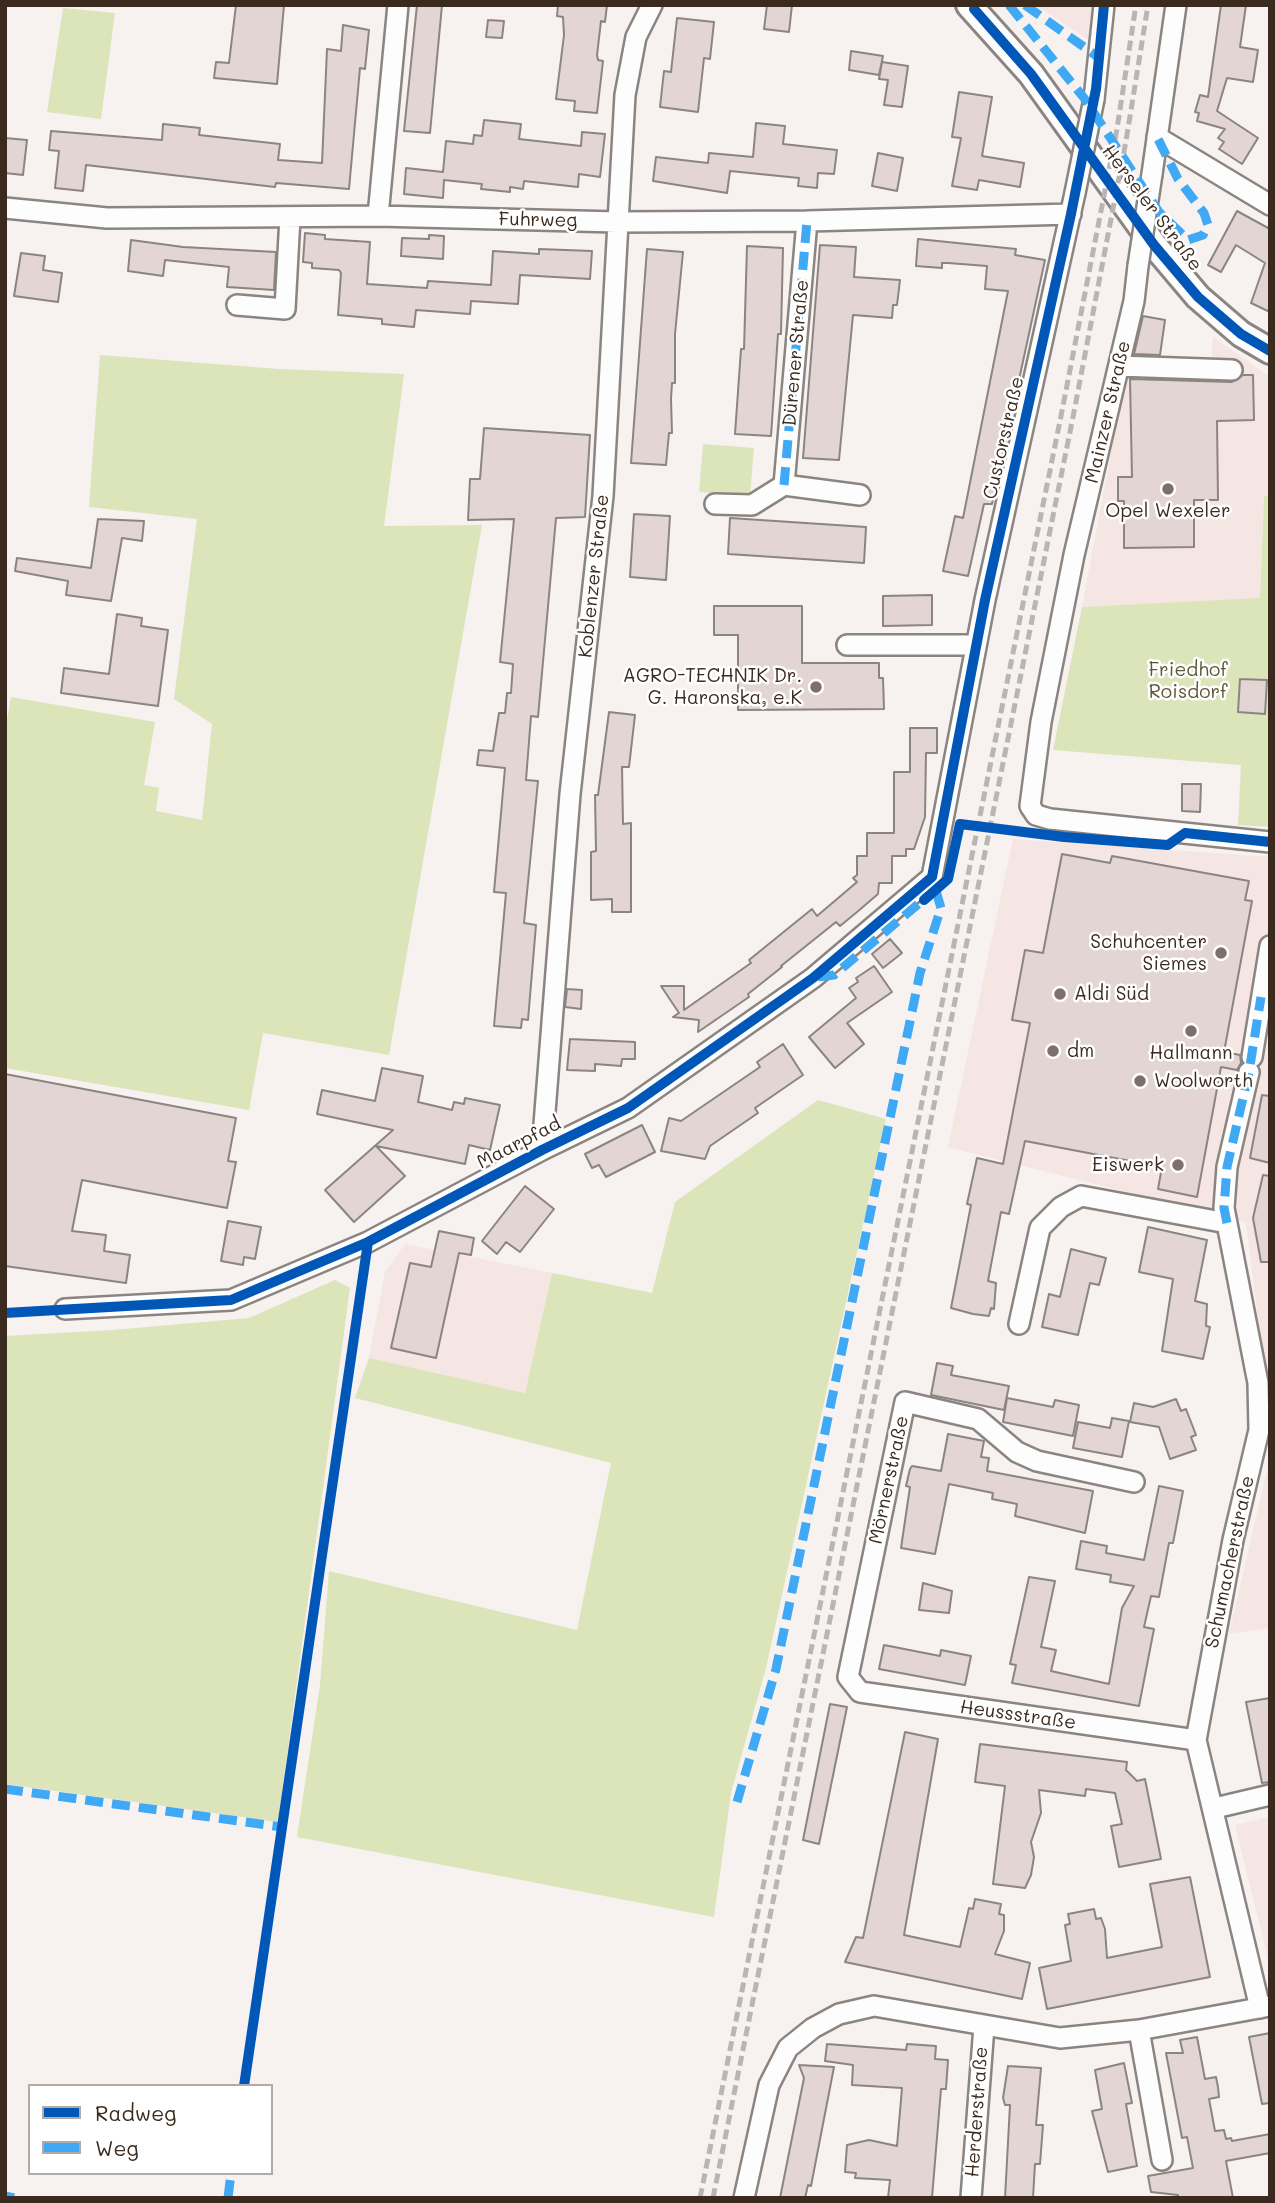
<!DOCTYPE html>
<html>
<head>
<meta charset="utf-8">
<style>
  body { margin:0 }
  #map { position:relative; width:1275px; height:2203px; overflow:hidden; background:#f7f1f0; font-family:Mali,sans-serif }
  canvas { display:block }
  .frame { position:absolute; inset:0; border:7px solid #3b2a1e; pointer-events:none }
  .legend { position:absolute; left:28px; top:2084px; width:245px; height:91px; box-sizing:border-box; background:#fff; border:2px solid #b1aaa5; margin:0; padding:9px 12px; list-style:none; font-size:21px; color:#3b2a1e }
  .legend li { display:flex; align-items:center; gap:14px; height:35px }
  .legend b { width:35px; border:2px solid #b1aaa5 }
</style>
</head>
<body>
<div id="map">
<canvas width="1275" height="2203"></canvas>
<div class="frame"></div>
<ul class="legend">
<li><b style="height:9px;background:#0057b8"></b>Radweg</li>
<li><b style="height:9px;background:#3fa9f5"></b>Weg</li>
</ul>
</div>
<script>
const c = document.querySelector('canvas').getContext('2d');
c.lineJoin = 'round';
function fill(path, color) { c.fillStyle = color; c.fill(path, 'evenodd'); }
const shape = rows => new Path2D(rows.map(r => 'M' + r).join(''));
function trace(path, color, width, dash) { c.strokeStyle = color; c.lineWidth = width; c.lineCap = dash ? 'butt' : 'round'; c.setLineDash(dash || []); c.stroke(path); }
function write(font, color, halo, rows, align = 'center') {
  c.font = font + ' Mali,sans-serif'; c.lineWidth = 5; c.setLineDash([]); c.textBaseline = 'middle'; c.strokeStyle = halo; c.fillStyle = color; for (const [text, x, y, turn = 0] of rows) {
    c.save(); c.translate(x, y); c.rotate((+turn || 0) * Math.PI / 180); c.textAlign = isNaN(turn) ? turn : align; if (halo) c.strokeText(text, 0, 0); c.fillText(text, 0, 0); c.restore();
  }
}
fill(shape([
  [1035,5,1095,5,1092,42],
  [1213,337,1270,377,1270,496,1264,496,1260,599,1082,607,1126,374,1211,365],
  [1013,839,1270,857,1270,1415,1246,1222,948,1147],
  [405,1244,552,1273,525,1393,369,1358,385,1272],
  [1270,1456,1270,1628,1229,1634,1268,1466],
  [1270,1817,1270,1967,1235,1825]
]), '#f5e5e3');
fill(shape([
  [63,8,115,13,101,119,47,112],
  [100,355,279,369,404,374,384,526,482,525,389,1055,263,1033,249,1110,5,1068,5,732,11,697,155,722,144,785,159,788,156,811,202,820,212,724,174,699,197,519,89,507],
  [703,444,754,448,750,496,699,492],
  [1264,496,1270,496,1270,827,1238,825,1241,765,1053,750,1082,607,1260,598],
  [818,1100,886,1119,766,1668,731,1793,714,1917,297,1837,320,1685,329,1571,577,1630,611,1463,355,1398,369,1358,525,1393,552,1273,652,1293,675,1202],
  [335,1280,350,1288,278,1822,5,1784,5,1336,113,1330,249,1318]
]), '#dce4ba');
const building = shape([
  [236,5,284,5,277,84,214,78,216,62,229,63,236,5],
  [417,5,442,5,430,133,404,131,417,5],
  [558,5,607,5,605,22,601,21,597,55,598,60,603,61,597,113,574,111,575,101,556,99,564,35,563,17,557,16,558,5],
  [767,5,792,5,789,32,764,29,767,5],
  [1221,5,1246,5,1240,47,1258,50,1253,82,1227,78,1217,111,1258,138,1242,164,1219,149,1224,142,1218,138,1225,129,1197,121,1199,113,1195,112,1200,95,1208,97,1221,5],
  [677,18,714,22,710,59,704,58,698,112,660,107,664,71,671,72,677,18],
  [488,20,504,21,502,38,486,37,488,20],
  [343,25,369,30,365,69,360,68,349,189,276,183,275,187,86,165,83,191,55,188,59,151,49,150,51,131,162,140,163,124,200,128,199,135,280,144,278,160,322,163,327,49,341,51,343,25],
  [851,51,883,56,879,75,849,70,851,51],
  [882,62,908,66,902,107,884,105,888,80,879,79,882,62],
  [959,92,992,97,982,156,1024,163,1020,187,979,180,977,190,952,186,961,138,952,137,959,92],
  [484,120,521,124,519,139,581,146,582,132,605,134,600,177,579,174,578,187,524,181,523,189,510,187,510,192,481,189,482,184,444,180,443,198,404,194,406,168,443,172,446,141,473,144,474,135,482,136,484,120],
  [756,123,785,126,783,144,837,150,834,174,818,173,817,188,798,186,799,178,730,171,727,193,653,181,656,157,708,163,709,153,753,157,756,123],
  [5,138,27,140,23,175,5,173,5,138],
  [878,153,903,158,897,191,872,186,878,153],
  [1237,211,1270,229,1270,312,1251,303,1265,263,1236,245,1221,272,1208,265,1237,211],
  [305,233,325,235,325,239,370,242,367,284,427,288,428,281,491,285,493,251,539,254,539,249,592,251,590,279,520,275,518,304,471,301,470,314,416,310,414,327,382,324,382,319,338,315,341,273,339,270,312,268,312,263,303,262,305,233],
  [429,235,444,236,443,259,401,256,402,238,429,239,429,235],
  [918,239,1016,249,1015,255,1045,260,992,504,984,504,968,576,943,571,955,516,963,518,1008,291,985,289,987,266,948,263,942,263,942,268,916,266,918,239],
  [131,240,183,247,276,252,274,290,227,287,229,267,165,260,163,276,128,271,131,240],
  [820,245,856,247,854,277,900,280,897,305,893,305,892,318,853,315,839,460,803,458,820,245],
  [747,246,783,248,781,334,778,334,771,436,735,434,741,349,744,349,747,246],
  [647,249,683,252,675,334,675,383,672,383,671,399,672,433,669,433,666,465,631,463,647,249],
  [21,253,45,256,43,270,62,273,58,302,14,296,21,253],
  [1143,316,1165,320,1160,355,1134,354,1143,316],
  [1243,375,1253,375,1254,420,1217,421,1218,500,1194,500,1194,547,1124,548,1124,501,1118,501,1118,477,1132,477,1130,379,1232,382,1243,375],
  [484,428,590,435,585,517,556,518,538,717,531,716,526,780,538,781,524,923,536,925,528,1020,522,1019,521,1028,494,1026,506,893,494,892,505,768,477,765,479,750,493,751,499,713,505,713,507,693,511,693,513,664,500,662,514,519,468,520,470,479,480,479,484,428],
  [634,514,670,516,666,580,630,577,634,514],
  [730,518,866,527,864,563,728,554,730,518],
  [98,519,144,521,142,541,122,538,111,601,66,595,68,581,15,571,17,558,91,568,98,519],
  [932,595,932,625,883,626,883,596,932,595],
  [714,606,802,606,802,663,879,663,879,678,883,678,884,709,738,710,738,635,714,635,714,606],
  [117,614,142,618,141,626,168,630,158,706,61,693,64,668,109,674,117,614],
  [1240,679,1267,680,1265,714,1238,712,1240,679],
  [609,712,635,715,629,767,622,767,623,824,631,823,631,912,612,912,612,899,591,900,591,852,596,851,595,795,598,795,609,712],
  [910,728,937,728,937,753,926,753,925,817,914,849,906,849,906,856,892,856,892,883,879,883,878,894,857,912,840,926,836,922,781,966,782,967,748,994,749,997,698,1032,699,1020,673,1017,679,1013,661,986,684,986,684,1010,751,963,749,960,812,909,817,916,857,882,853,878,857,875,857,856,867,856,867,833,894,833,894,772,910,772,910,728],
  [1182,784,1201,784,1200,812,1182,811,1182,784],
  [1062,854,1110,863,1112,856,1249,881,1245,900,1252,901,1224,1052,1240,1055,1241,1063,1237,1070,1221,1067,1197,1197,1158,1189,1162,1167,1025,1141,1009,1214,1001,1212,988,1281,996,1283,994,1309,991,1308,989,1316,973,1314,951,1308,971,1205,967,1204,977,1158,1003,1164,1030,1023,1012,1020,1025,950,1043,953,1062,854],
  [890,939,902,953,883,968,872,954,890,939],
  [874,966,892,992,847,1023,864,1044,835,1068,809,1037,856,998,849,988,858,982,856,978,874,966],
  [567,989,582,990,581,1009,565,1007,567,989],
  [570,1039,635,1042,635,1059,622,1059,621,1066,595,1064,595,1071,567,1070,570,1039],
  [783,1044,803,1075,755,1108,758,1113,710,1146,705,1159,661,1151,669,1118,681,1121,760,1067,757,1062,783,1044],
  [382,1068,423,1076,418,1102,452,1110,454,1102,464,1104,465,1098,500,1105,490,1150,469,1145,465,1164,376,1146,405,1176,354,1222,325,1190,393,1130,317,1114,322,1090,375,1101,382,1068],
  [5,1074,236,1118,228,1161,236,1162,227,1208,82,1180,72,1231,106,1235,104,1251,130,1255,126,1283,5,1266,5,1074],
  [1262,1095,1270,1096,1270,1163,1250,1158,1262,1095],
  [642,1125,655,1152,606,1177,599,1165,592,1168,585,1154,642,1125],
  [1263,1175,1270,1176,1270,1262,1261,1262,1253,1218,1263,1175],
  [525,1186,554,1209,520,1252,506,1242,497,1254,482,1241,525,1186],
  [228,1221,261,1227,255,1259,244,1257,243,1265,221,1261,228,1221],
  [1148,1227,1207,1240,1195,1301,1207,1304,1206,1326,1210,1327,1203,1359,1162,1351,1173,1279,1139,1272,1148,1227],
  [439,1231,474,1238,471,1255,459,1253,436,1358,391,1348,410,1263,431,1267,439,1231],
  [1071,1249,1106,1258,1099,1285,1090,1283,1078,1335,1042,1327,1049,1294,1060,1297,1071,1249],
  [937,1363,953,1366,951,1375,1009,1386,1004,1410,931,1395,937,1363],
  [1007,1398,1053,1407,1055,1400,1079,1405,1073,1436,1003,1422,1007,1398],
  [1176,1399,1181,1411,1186,1409,1196,1435,1191,1437,1196,1450,1170,1459,1159,1427,1130,1422,1134,1403,1153,1407,1176,1399],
  [1112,1418,1129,1421,1122,1457,1073,1448,1078,1422,1110,1428,1112,1418],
  [948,1434,984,1441,981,1457,989,1458,987,1471,1093,1491,1085,1533,1015,1516,1017,1504,992,1499,993,1493,949,1484,935,1554,901,1548,910,1487,906,1486,910,1469,912,1466,941,1471,948,1434],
  [1159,1486,1183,1491,1173,1543,1169,1543,1159,1597,1151,1596,1144,1627,1154,1629,1139,1706,1012,1683,1016,1665,1010,1664,1029,1577,1055,1581,1041,1647,1056,1650,1051,1671,1109,1684,1122,1608,1134,1586,1110,1582,1111,1575,1076,1569,1081,1541,1107,1546,1106,1553,1144,1560,1159,1486],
  [923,1583,952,1591,949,1613,919,1610,923,1583],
  [884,1645,940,1656,941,1650,971,1656,965,1685,879,1669,884,1645],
  [1270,1698,1270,1782,1262,1783,1246,1702,1270,1698],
  [830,1704,847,1707,819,1844,803,1840,830,1704],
  [905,1732,938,1739,904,1935,960,1947,969,1908,973,1909,975,1899,1001,1904,999,1914,1004,1915,1004,1931,995,1954,1030,1963,1022,1999,845,1962,856,1937,863,1938,905,1732],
  [980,1744,1127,1762,1126,1770,1137,1781,1145,1779,1161,1859,1119,1867,1111,1826,1122,1824,1115,1793,1086,1789,1085,1796,1039,1790,1041,1813,1031,1842,1034,1857,1031,1875,1025,1888,993,1884,1005,1786,975,1782,980,1744],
  [1190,1877,1210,1977,1047,2009,1039,1968,1071,1961,1065,1925,1070,1924,1068,1914,1094,1909,1096,1919,1101,1918,1105,1929,1107,1958,1162,1947,1150,1884,1190,1877],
  [1270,2033,1270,2103,1262,2104,1249,2037,1270,2033],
  [1197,2037,1205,2079,1216,2077,1218,2087,1219,2097,1209,2099,1215,2131,1224,2130,1226,2139,1231,2138,1232,2141,1270,2134,1270,2153,1226,2161,1233,2198,1178,2198,1178,2195,1151,2192,1148,2176,1193,2168,1187,2137,1182,2138,1166,2053,1183,2053,1180,2040,1197,2037],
  [827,2044,906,2050,907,2044,936,2046,935,2059,948,2060,946,2089,941,2089,932,2198,888,2198,890,2180,855,2178,856,2173,845,2172,847,2145,869,2140,897,2146,902,2088,852,2085,853,2065,825,2061,827,2044],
  [1124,2063,1132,2103,1126,2104,1137,2166,1108,2172,1092,2111,1102,2109,1095,2070,1124,2063],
  [799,2065,834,2067,811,2186,808,2185,805,2198,780,2198,804,2078,799,2065],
  [1008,2066,1041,2068,1036,2125,1043,2125,1040,2164,1035,2164,1033,2198,1005,2198,1010,2105,1005,2105,1003,2098,1008,2066]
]);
fill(building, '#e3d5d3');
trace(building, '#8b8581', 2);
const minor = shape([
  [1094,99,1104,5],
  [1157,137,1270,205],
  [1152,174,1176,5],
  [5,208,107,218,378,216,617,222,807,221,1071,214],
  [378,216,398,5],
  [1138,266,1134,301,1074,555,1041,722,1030,806,1036,815,1050,819,1270,842],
  [237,305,285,309,290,217],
  [1119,366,1232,370],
  [784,485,807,221],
  [715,504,752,505,784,485,860,495],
  [847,645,976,645],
  [1252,1057,1270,946],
  [1249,1072,1227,1167,1224,1208,1258,1383,1259,1430,1233,1540,1196,1740,1260,2008],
  [542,1150,570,794,603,496,625,95,636,37,652,5],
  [65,1309,231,1300,368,1242,542,1150,628,1108,813,978,932,877,985,600,1075,193],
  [1019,1324,1040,1228,1061,1207,1081,1196,1227,1223],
  [1134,1482,1037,1461,1017,1452,978,1419,905,1402,848,1677,860,1692,1196,1740],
  [1215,1808,1270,1795],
  [1139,2030,1162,2160],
  [744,2198,769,2085,788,2048,813,2028,839,2014,874,2006,1060,2038,1139,2030,1270,2006],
  [971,2198,984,2026]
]);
const major = shape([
  [969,5,1031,74,1154,245,1198,297,1241,334,1270,351]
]);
trace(minor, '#8b8581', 24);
trace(major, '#8b8581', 30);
trace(minor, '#fefdfd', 19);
trace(major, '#fefdfd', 24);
trace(shape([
  [700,2198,1061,416,1117,129,1136,5],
  [713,2198,1073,417,1126,141,1148,5]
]), '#b8b6b4', 5, [10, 5]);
const minorBridge = shape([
  [1075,193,1094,99],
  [1138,266,1152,174]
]);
trace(minorBridge, '#8b8581', 24, []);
trace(minorBridge, '#fefdfd', 19);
trace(shape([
  [1009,5,1084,98,1159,212,1188,240,1203,235,1208,225,1204,213,1178,179,1157,137],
  [1025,5,1098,57],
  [784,485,807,221],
  [818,977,834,975,929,895],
  [1227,1223,1224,1208,1227,1167,1249,1072,1261,997],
  [5,1789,282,1827],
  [737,1802,776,1669,920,973,941,908,934,884],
  [5,2196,14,2198],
  [228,2198,231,2173]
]), '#3fa9f5', 9, [18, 9]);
trace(shape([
  [974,9,1031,74,1154,245,1198,297,1241,334,1270,351],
  [924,900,948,879,960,824,1064,837,1168,845,1185,833,1270,842],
  [5,1313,231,1300,368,1242,542,1150,628,1108,813,978,932,877,985,600,1071,214,1096,89,1104,5],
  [244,2086,368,1242]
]), '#0057b8', 10);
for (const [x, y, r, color] of [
  [1168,489,7,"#7d7068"],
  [816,687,7,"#7d7068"],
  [1221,953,7,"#7d7068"],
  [1060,994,7,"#7d7068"],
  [1191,1031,7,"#7d7068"],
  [1053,1051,7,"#7d7068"],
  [1140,1081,7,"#7d7068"],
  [1178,1165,7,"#7d7068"]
]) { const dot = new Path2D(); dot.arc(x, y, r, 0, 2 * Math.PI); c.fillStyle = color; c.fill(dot); trace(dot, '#fff', 2.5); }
write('19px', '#3b2a1e', '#fff', [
  ["Herseler Straße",1152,208,53],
  ["Fuhrweg",538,220,1],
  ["Dürener Straße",796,353,-85],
  ["Mainzer Straße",1108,412,-77],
  ["Custorstraße",1004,438,-77],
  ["Koblenzer Straße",594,576,-84],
  ["Maarpfad",519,1143,-27],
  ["Mörnerstraße",889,1480,-78],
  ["Schumacherstraße",1230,1562,-78],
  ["Heussstraße",1018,1715,8],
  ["Herderstraße",977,2112,-86]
]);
write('19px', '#3b2a1e', '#fff', [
  ["Opel Wexeler",1168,511,"center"],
  ["AGRO-TECHNIK Dr.",802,676],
  ["G. Haronska, e.K",802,698],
  ["Schuhcenter",1207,942],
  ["Siemes",1207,964],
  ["Aldi Süd",1074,994,"left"],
  ["dm",1067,1051,"left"],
  ["Hallmann",1191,1053,"center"],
  ["Woolworth",1154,1081,"left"],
  ["Eiswerk",1164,1165]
], 'right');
write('19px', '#5e563a', '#fff', [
  ["Friedhof",1188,670],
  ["Roisdorf",1188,692]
]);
</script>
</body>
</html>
